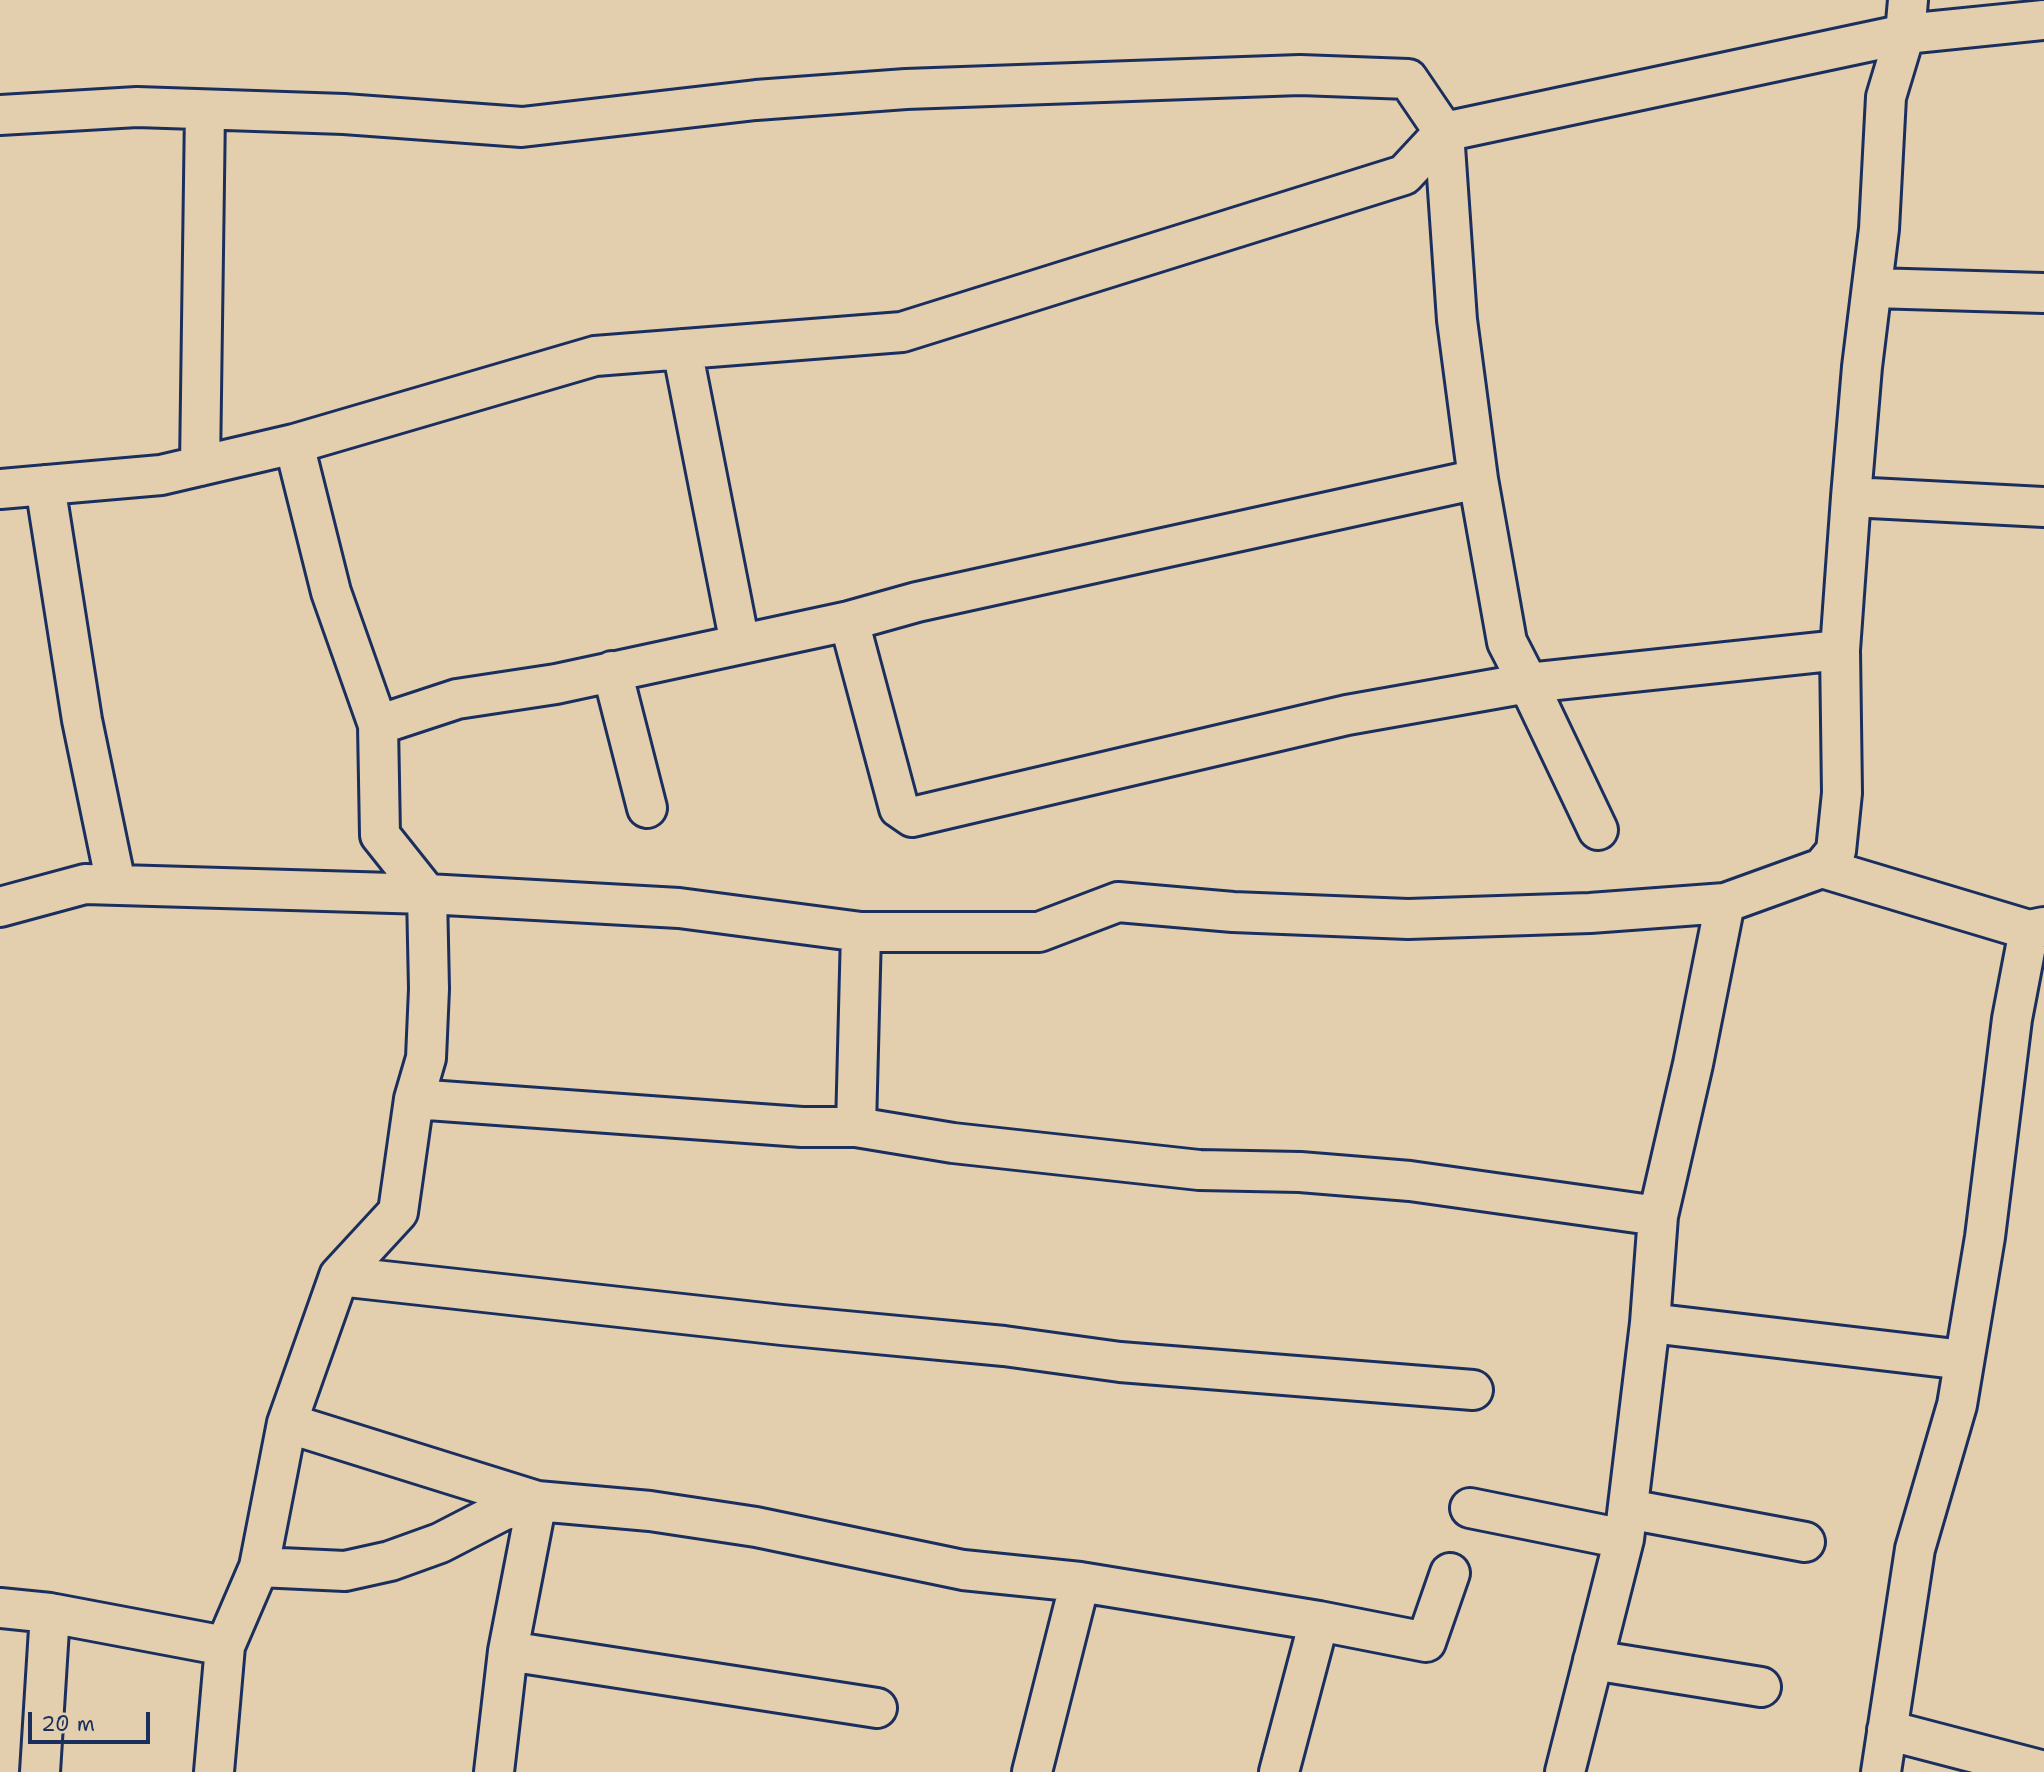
<!DOCTYPE html>
<html>
<head>
<meta charset="utf-8">
<style>
  body { margin:0 }
  #map { position:relative; width:2044px; height:1772px; overflow:hidden; background:#e3cfad; font-family:"Shantell Sans",sans-serif }
  canvas { display:block }
  .scale { position:absolute; left:28px; top:1712px; width:122px; height:32px; box-sizing:border-box; border:4px solid #1b2f5e; border-top:0; padding-left:9px; font-size:21px; line-height:24px; white-space:nowrap; color:#1b2f5e; -webkit-text-stroke:5px #e3cfad; paint-order:stroke }
</style>
</head>
<body>
<div id="map">
<canvas width="2044" height="1772"></canvas>
<div class="scale">20 m</div>
</div>
<script>
const c = document.querySelector('canvas').getContext('2d');
c.lineJoin = 'round';
const shape = rows => new Path2D(rows.map(r => 'M' + r).join(''));
function trace(path, color, width, dash) { c.strokeStyle = color; c.lineWidth = width; c.lineCap = dash ? 'butt' : 'round'; c.setLineDash(dash || []); c.stroke(path); }
const street = shape([
  [0,115,137,107,344,114,522,127,756,100,906,89,1300,75,1408,79,1444,132,1457,320,1478,479,917,602,849,621,556,684,457,699,378,725],
  [1872,288,2044,293],
  [682,349,740,644],
  [200,466,205,110],
  [1478,479,1507,642,1528,683,1840,650],
  [45,485,82,720,116,884],
  [0,489,161,475,294,444,595,356,902,332,1404,175,1444,132,1905,34,2044,20],
  [1851,497,2044,507],
  [849,621,899,808,912,817,1347,715,1528,683,1598,830],
  [612,671,647,808],
  [1822,868,2029,930],
  [0,907,85,884,427,894,380,835,378,725,331,592,294,444],
  [414,1099,802,1127,856,1127,953,1143,1199,1170,1300,1172,1410,1181,1658,1216],
  [856,1127,861,932],
  [339,1276,782,1325,1004,1346,1120,1362,1473,1390],
  [1650,1323,1964,1360],
  [287,1423,537,1501,508,1651,494,1772],
  [1470,1508,1624,1539],
  [1628,1509,1805,1542],
  [259,1567,345,1571,390,1561,440,1543,502,1511,537,1501,650,1511,756,1527,963,1570,1080,1582,1319,1621,1426,1642,1450,1573],
  [0,1608,50,1613,225,1646],
  [508,1651,877,1708],
  [1593,1660,1761,1687],
  [1887,1730,2044,1771],
  [40,1772,50,1613],
  [214,1772,225,1646,259,1567,287,1423,339,1276,398,1212,414,1099,426,1058,429,989,427,894,679,908,861,932,1039,932,1118,902,1233,912,1408,919,1590,913,1725,903],
  [1032,1772,1080,1582],
  [1279,1772,1319,1621],
  [1565,1772,1624,1539,1650,1323,1658,1216,1693,1064,1725,903,1822,868,1836,851,1842,793,1840,650,1851,497,1862,367,1879,229,1886,97,1905,34,1908,0],
  [1881,1772,1915,1549,1957,1405,1985,1237,2012,1019,2029,930,2044,927]
]);
trace(street, '#1b2f5e', 44);
trace(street, '#e3cfad', 38);
</script>
</body>
</html>
